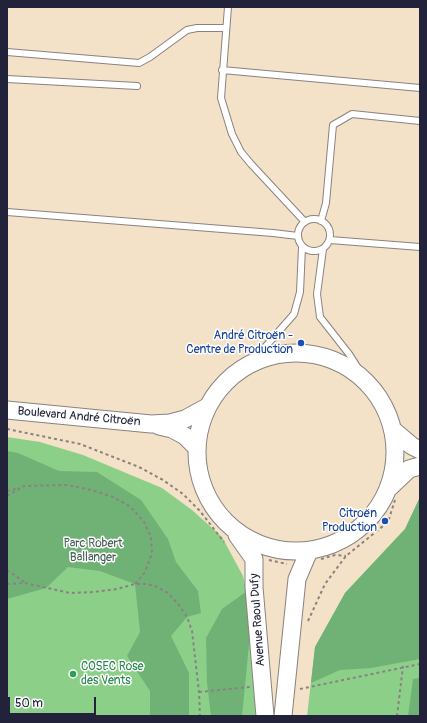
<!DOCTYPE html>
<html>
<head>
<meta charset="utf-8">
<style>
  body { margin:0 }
  #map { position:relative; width:427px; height:723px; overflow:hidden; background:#f3e2c7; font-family:Pangolin,sans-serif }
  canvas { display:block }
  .frame { position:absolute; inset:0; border:8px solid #22223b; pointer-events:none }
  .scale { position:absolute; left:8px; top:697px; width:88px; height:18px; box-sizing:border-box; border:2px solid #22223b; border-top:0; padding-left:5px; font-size:12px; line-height:14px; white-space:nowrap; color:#22223b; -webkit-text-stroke:3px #fff; paint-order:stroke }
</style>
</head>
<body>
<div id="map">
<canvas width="427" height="723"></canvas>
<div class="frame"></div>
<div class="scale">50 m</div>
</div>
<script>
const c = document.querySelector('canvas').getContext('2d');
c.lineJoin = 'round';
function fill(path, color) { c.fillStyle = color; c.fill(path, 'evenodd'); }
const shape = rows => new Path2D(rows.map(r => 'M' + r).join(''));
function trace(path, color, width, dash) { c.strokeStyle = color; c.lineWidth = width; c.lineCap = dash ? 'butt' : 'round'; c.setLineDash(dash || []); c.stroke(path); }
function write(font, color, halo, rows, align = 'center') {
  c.font = font + ' Pangolin,sans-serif'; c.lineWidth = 3; c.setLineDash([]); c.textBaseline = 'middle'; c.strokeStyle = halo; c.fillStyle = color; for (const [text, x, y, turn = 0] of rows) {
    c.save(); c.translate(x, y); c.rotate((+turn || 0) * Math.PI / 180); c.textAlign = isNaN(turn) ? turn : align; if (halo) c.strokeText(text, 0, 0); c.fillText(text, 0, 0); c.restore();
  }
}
fill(shape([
  [7,437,40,442,83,455,162,488,192,510,222,537,243,576,252,614,256,716,7,716],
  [420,497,420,716,307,716,315,647,345,593,405,529]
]), '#8bcf89');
fill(shape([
  [7,451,18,453,59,471,97,472,141,500,168,539,176,562,198,591,201,613,187,617,171,636,189,673,189,716,150,716,150,691,127,656,140,632,135,584,100,571,68,567,46,588,7,599],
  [420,497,420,659,371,668,340,670,311,683,315,647,345,593,405,529],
  [247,591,252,614,242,716,211,716,207,682,206,638,222,609],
  [420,678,420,716,408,716,413,679]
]), '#70b275');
const lane = shape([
  [228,7,221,98,232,134,241,152,251,164,305,222],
  [7,52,139,63,150,57,187,30,197,28,226,28],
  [222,70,420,88],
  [7,79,137,86],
  [7,212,273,233,298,236],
  '298 235a16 16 0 1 1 32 0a16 16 0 1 1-32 0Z',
  [321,221,326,203,333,125,352,114,420,121],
  [330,240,420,247],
  [323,249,317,294,320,317,349,354,368,384],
  [252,362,294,314,300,292,302,247]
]);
const secondary = shape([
  '197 452a99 99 0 1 1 198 0a99 99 0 1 1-198 0Z',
  [7,410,151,424,170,423,185,419,207,407],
  [159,426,172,429,185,436,196,447],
  [393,430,412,446,420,450],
  [390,487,409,469,420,466],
  [237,535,254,559,254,587,265,716],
  [283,716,297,579,309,551]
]);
trace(lane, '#8a8281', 8);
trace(secondary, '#8a8281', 19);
trace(shape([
  [7,429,80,444,139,467,163,480,183,494,200,511,224,542],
  [7,491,19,488],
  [7,496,24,486,67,485,92,490,113,497,131,507,144,522,151,537,152,553,145,572,135,584],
  [220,517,226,528],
  [321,559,335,555,346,556],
  [269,560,287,564],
  [7,570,24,582],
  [7,584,25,583,70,593,94,592,117,589,135,584,147,584,155,586,168,593,179,605,187,617,192,631,199,692,200,716],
  [308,621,325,584,346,556,388,522,395,500],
  [300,689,420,664],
  [199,692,250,687],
  [397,716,403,666]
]), '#8a8281', 2, [3, 3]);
trace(lane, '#fff', 6);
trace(secondary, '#fff', 17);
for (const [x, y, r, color] of [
  [301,343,4,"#1a4fb4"],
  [385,521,4,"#1a4fb4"],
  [73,674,4,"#2e9e5b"]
]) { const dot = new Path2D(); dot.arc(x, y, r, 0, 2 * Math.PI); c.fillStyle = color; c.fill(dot); trace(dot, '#fff', 1.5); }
write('12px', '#164399', '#fff', [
  ["André Citroën -",293,336],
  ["Centre de Production",293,350],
  ["Citroën",377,514],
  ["Production",377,528]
], 'right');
write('12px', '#22223b', '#fff', [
  ["Boulevard André Citroën",79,417,5],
  ["Avenue Raoul Dufy",258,620,-94]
]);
write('12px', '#475f56', '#fff', [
  ["Parc Robert",93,544],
  ["Ballanger",93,558]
]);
write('12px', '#27864d', '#fff', [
  ["COSEC Rose",81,667],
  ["des Vents",81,681]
], 'left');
</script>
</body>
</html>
